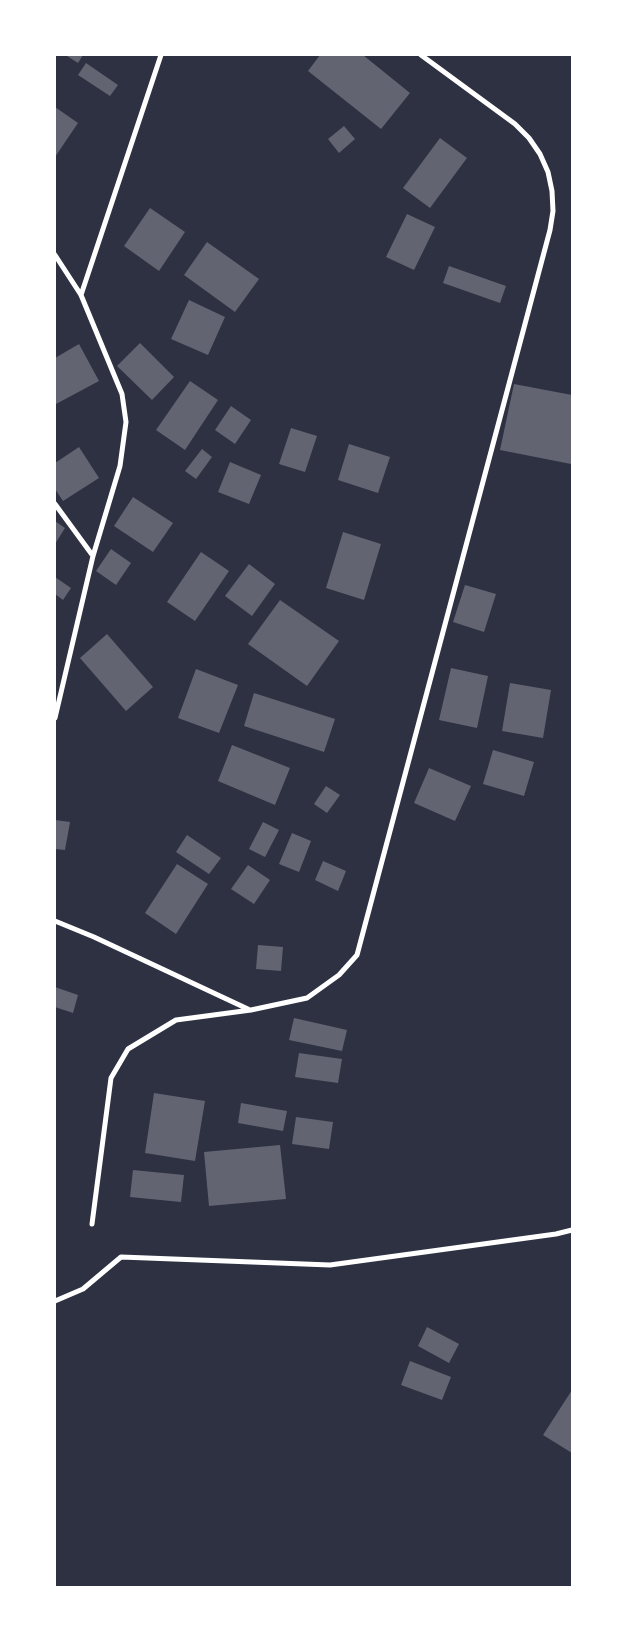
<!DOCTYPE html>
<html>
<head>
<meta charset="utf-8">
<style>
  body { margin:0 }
  #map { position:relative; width:627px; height:1642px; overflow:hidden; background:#2d3142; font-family:Overpass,sans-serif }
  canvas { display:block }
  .frame { position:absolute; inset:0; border:56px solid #fff; pointer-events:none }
</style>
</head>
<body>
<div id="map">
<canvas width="627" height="1642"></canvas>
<div class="frame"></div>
</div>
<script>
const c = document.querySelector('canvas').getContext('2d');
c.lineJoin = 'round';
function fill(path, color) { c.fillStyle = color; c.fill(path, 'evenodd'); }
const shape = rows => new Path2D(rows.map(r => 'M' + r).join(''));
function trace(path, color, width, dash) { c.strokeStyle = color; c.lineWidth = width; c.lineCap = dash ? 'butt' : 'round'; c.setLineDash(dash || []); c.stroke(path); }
fill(shape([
  [68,55,83,55,78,63,67,56],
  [320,55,363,55,410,93,381,129,308,71],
  [86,63,118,85,110,96,78,75],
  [55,107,78,123,55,157],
  [344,126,355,139,339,153,328,139],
  [440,138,467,158,430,208,403,188],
  [150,208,185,232,159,271,124,246],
  [407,214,435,227,414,270,386,257],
  [207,242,259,279,235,312,184,275],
  [449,266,506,286,500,303,443,283],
  [189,300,225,317,208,355,171,339],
  [140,343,174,377,152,400,117,366],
  [79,344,99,381,56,404,55,358],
  [190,381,218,400,185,450,156,430],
  [514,384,572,395,571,464,500,450],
  [231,406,251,420,235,444,215,430],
  [291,428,317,436,305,472,279,464],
  [349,444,390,457,378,493,338,480],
  [79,447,99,478,63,501,55,489,55,463],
  [202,449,212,457,196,479,185,471],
  [230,462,261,475,249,504,218,492],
  [133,497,173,523,153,552,114,526],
  [55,521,65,528,55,544],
  [343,532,381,544,364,600,326,588],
  [111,549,131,563,116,585,96,571],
  [201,552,229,571,195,621,167,602],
  [249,564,275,584,252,616,225,596],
  [55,577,71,588,63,600,55,594],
  [465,585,496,594,484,632,453,622],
  [280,600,339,641,307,686,248,644],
  [107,634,153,687,126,711,80,658],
  [451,668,488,676,477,728,439,720],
  [196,669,238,685,219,733,178,718],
  [510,683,551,690,543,738,502,731],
  [254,693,335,719,324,752,244,726],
  [232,745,290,768,275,805,218,781],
  [493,750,534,762,524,796,483,784],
  [429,768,471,786,455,821,414,803],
  [326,786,340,795,327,813,314,804],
  [55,820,70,822,65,850,55,849],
  [263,822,279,830,265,857,249,849],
  [292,833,311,841,299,872,279,864],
  [187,835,221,858,209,874,176,852],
  [323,861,346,871,338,891,315,880],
  [177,864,208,884,176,934,145,913],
  [248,865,270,880,254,904,231,889],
  [258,945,283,947,281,971,256,969],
  [55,987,78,995,73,1013,55,1007],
  [294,1018,347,1030,342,1051,289,1040],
  [299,1053,342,1059,338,1083,295,1077],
  [154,1093,205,1101,195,1161,145,1153],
  [241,1103,287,1111,283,1131,238,1123],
  [296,1117,333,1122,329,1149,292,1144],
  [280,1145,286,1199,209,1206,204,1152],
  [133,1170,184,1175,181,1202,130,1197],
  [427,1327,459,1344,449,1363,418,1346],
  [410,1361,451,1377,442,1400,401,1385],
  [572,1390,572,1453,543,1435]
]), '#626471');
trace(shape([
  [55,255,81,295,122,394,126,422,120,466,93,556,55,718],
  [81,295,161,55],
  [55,504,93,556],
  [55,921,94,937,250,1010],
  [92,1224,111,1078,128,1049,176,1020,251,1010,307,998,339,975,357,955,550,230,553,211,552,191,548,172,540,154,529,138,515,124,421,55],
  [55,1301,83,1289,121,1257,330,1265,556,1234,572,1230]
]), '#fff', 5);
</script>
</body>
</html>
